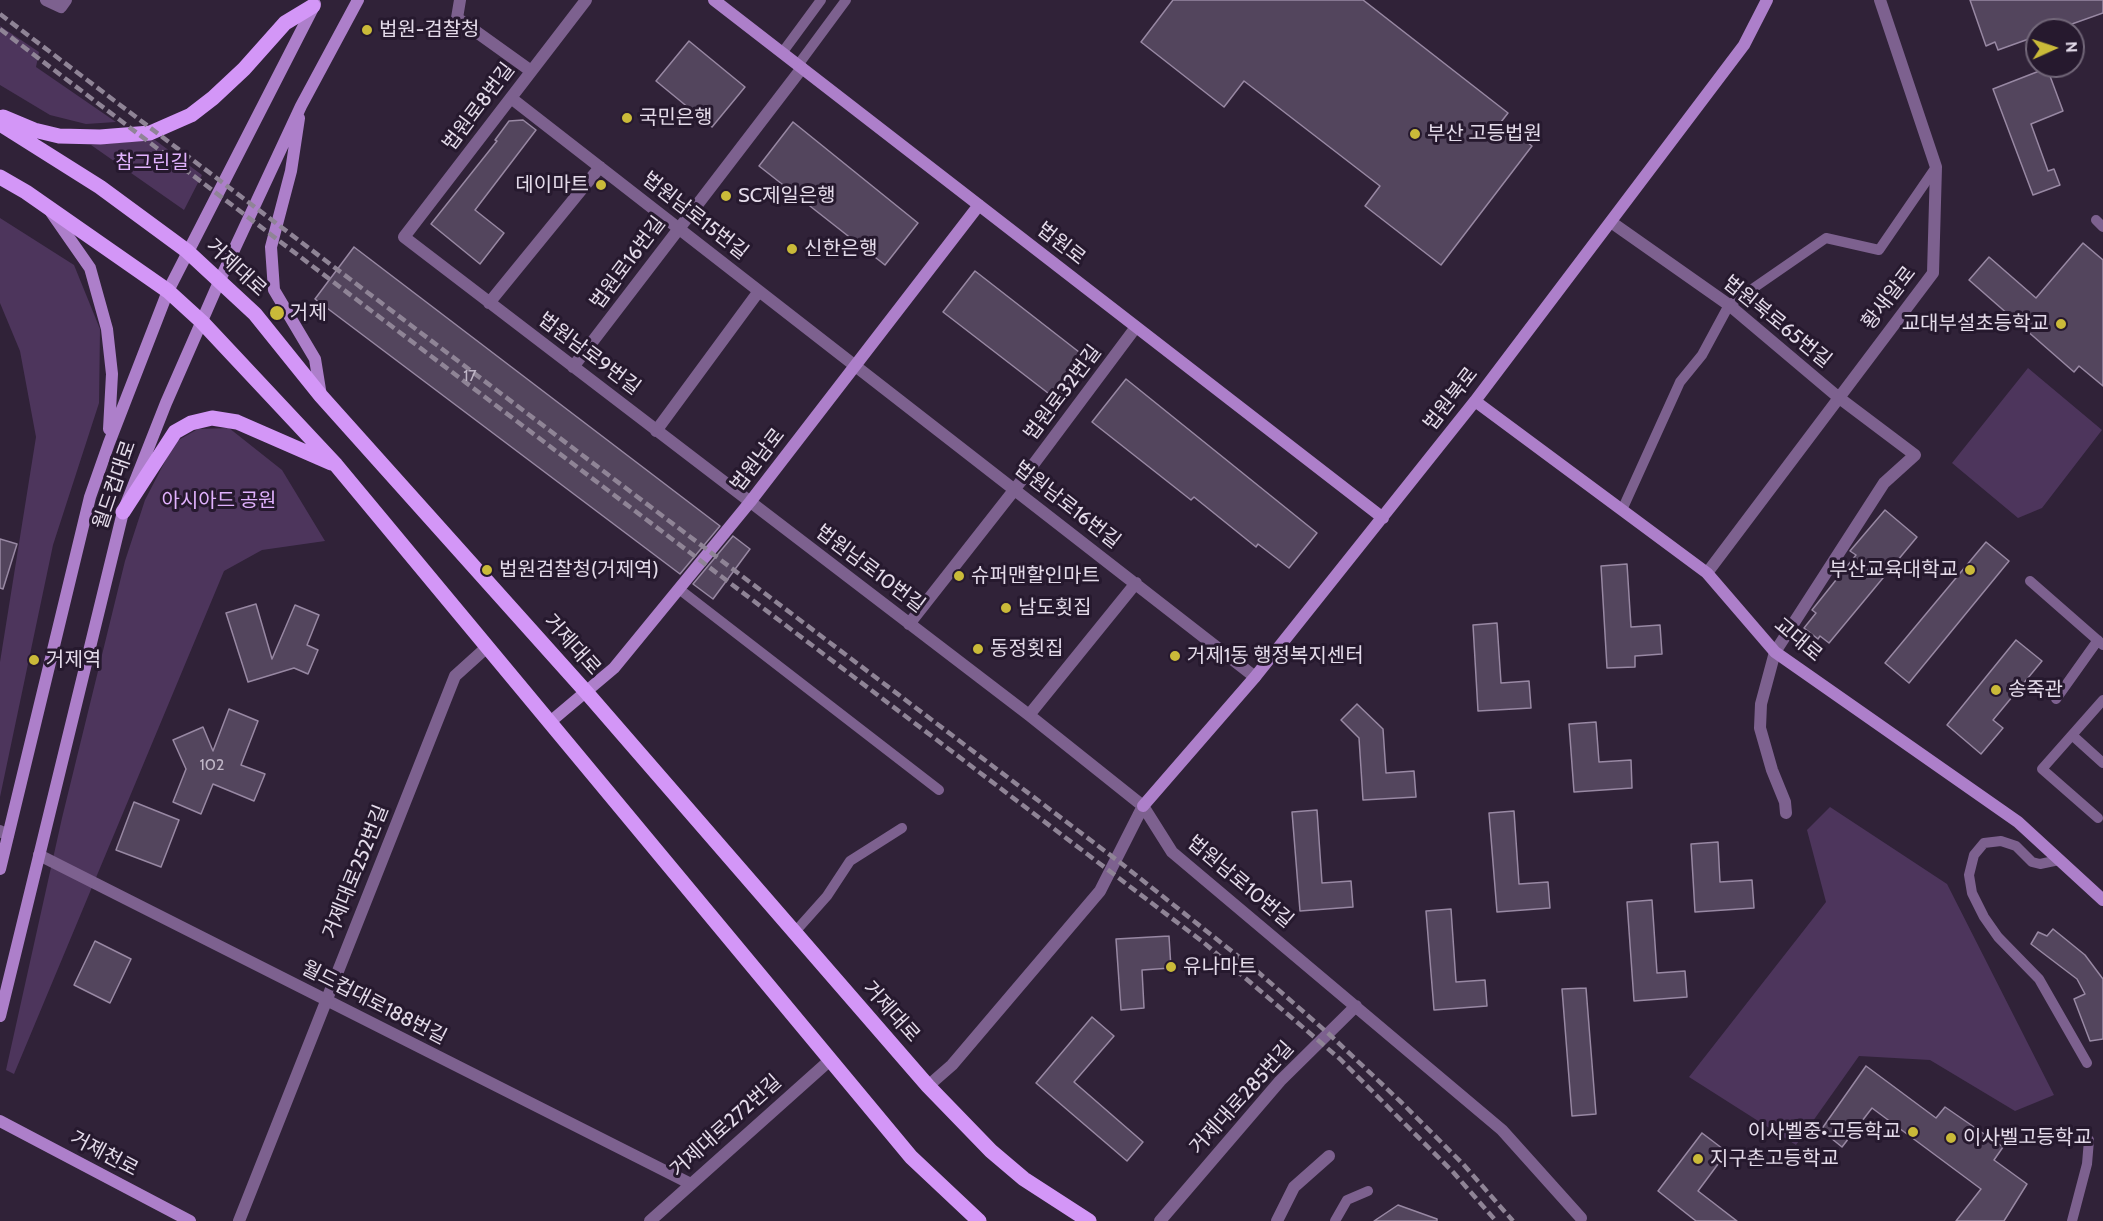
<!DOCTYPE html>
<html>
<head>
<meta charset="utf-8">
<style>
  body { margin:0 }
  #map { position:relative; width:2103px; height:1221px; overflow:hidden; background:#302238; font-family:Cabin,sans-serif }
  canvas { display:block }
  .north { position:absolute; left:2025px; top:18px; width:60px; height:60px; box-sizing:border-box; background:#26192e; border:2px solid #726779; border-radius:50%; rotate:87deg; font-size:16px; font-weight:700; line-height:24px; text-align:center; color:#e4dbea }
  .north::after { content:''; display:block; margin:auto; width:21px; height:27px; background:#caba39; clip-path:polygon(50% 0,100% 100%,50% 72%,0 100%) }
</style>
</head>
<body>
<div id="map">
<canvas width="2103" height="1221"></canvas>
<div class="north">N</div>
</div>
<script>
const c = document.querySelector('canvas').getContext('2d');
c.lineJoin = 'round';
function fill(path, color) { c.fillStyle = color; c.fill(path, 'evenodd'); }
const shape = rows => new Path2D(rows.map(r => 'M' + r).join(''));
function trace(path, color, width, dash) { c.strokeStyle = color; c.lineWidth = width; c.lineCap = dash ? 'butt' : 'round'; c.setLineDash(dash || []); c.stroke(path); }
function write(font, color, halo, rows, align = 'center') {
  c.font = font + ' Cabin,"Noto Sans KR",sans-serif'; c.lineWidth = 6; c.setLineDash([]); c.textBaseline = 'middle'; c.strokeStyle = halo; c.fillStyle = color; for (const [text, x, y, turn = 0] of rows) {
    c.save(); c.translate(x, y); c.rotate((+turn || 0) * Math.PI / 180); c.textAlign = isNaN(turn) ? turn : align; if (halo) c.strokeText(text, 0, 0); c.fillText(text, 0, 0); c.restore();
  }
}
fill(shape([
  [0,26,39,52,36,67,116,122,86,124,50,115,0,85],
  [155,140,202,175,184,210,91,145],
  [0,218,74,265,100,329,99,403,53,545,0,797,0,662,36,437,20,351,0,303],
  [2028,368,2102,430,2042,508,2018,518,1952,463],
  [229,428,282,470,325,541,262,550,224,571,14,1074,6,1070,62,818,125,561,145,500,175,442,198,429],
  [1830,807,1947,884,2054,1095,2015,1111,1930,1060,1859,1056,1796,1145,1689,1077,1826,902,1807,830]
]), '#4d355c');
const building = shape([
  [1173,0,1363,0,1508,113,1501,122,1532,146,1441,265,1365,206,1380,186,1244,81,1224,107,1141,42,1173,0],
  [1970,0,2103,0,2103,13,2055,30,2037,30,2037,36,1998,50,1995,42,1986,46,1970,0],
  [689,41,745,87,712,127,656,81,689,41],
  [2047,68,2063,111,2031,124,2048,171,2054,169,2060,185,2033,195,1993,89,2047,68],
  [523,120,536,130,475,210,504,233,480,264,431,224,497,141,495,140,509,121,523,120],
  [793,122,918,223,885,265,759,166,793,122],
  [2083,243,2103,260,2103,386,2079,366,2074,372,1969,280,1989,257,2036,298,2083,243],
  [354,247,720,526,680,574,315,299,354,247],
  [975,271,1088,359,1057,400,943,312,975,271],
  [1126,379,1317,533,1289,568,1258,544,1256,547,1194,497,1191,500,1092,422,1126,379],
  [1885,510,1917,537,1829,643,1820,636,1818,639,1804,628,1816,613,1812,610,1856,555,1850,551,1885,510],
  [733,536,750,549,713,599,693,584,733,536],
  [0,539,17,544,3,589,0,588,0,539],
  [1986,542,2009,561,1909,683,1885,663,1986,542],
  [1627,564,1631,627,1660,625,1662,654,1635,656,1635,667,1607,668,1601,566,1627,564],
  [256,604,272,659,295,605,319,615,307,645,318,650,308,674,294,668,248,682,226,613,256,604],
  [1497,623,1501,683,1529,681,1531,708,1478,711,1473,625,1497,623],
  [2016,640,2042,661,1993,720,2003,728,1981,754,1947,725,2016,640],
  [1357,704,1383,729,1386,773,1414,771,1416,797,1363,800,1359,738,1341,720,1357,704],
  [229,709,258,721,241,765,265,774,254,801,213,784,201,814,173,802,186,769,173,740,203,727,213,751,229,709],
  [1596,722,1599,762,1631,760,1632,788,1574,792,1569,724,1596,722],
  [134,802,179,820,161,867,116,850,134,802],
  [1317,810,1322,883,1351,881,1353,907,1300,911,1292,812,1317,810],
  [1514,811,1519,884,1548,882,1550,908,1497,912,1489,813,1514,811],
  [1718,842,1720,882,1752,880,1754,908,1695,912,1691,844,1718,842],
  [1652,900,1657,973,1685,971,1687,997,1634,1001,1627,902,1652,900],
  [1451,909,1456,982,1485,980,1487,1006,1434,1010,1426,911,1451,909],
  [2053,929,2085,955,2103,979,2103,1039,2090,1041,2074,999,2085,994,2077,979,2031,944,2038,932,2047,936,2053,929],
  [1169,936,1171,968,1142,970,1144,1008,1121,1010,1116,939,1169,936],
  [95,941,131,959,110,1003,74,985,95,941],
  [1586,988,1596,1114,1572,1116,1562,989,1586,988],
  [1092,1017,1114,1036,1074,1082,1143,1142,1127,1161,1036,1083,1092,1017],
  [1866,1066,1936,1118,1945,1107,2003,1147,1994,1160,2027,1184,2004,1221,1956,1221,1981,1189,1872,1108,1842,1147,1821,1130,1866,1066],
  [1702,1133,1727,1152,1698,1191,1737,1221,1696,1221,1658,1191,1702,1133],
  [1398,1205,1437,1219,1437,1221,1374,1221,1398,1205]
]);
fill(building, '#53455d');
trace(building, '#9888a3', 1.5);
trace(shape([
  [782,53,821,0],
  [798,65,846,0],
  [2096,220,2103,227],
  [1622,510,1680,382,1702,355,1729,305,1826,238,1879,250,1936,167],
  [2030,581,2103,645],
  [679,589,939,790],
  [2056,699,2098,640],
  [2072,735,2103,763],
  [2098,818,2042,769,2103,700],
  [2059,860,2040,864,2032,862,2016,846,2001,841,1984,843,1974,855,1969,875,1972,893,1984,917,1998,937,2039,979,2087,1063],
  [794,933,827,896,850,861,902,828],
  [1335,1221,1347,1200,1368,1191],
  [2072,1221,2087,1164,2089,1140]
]), '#7d618f', 10);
trace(shape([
  [46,0,61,7,66,0],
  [460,0,457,18,531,71],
  [586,0,404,237,1029,715,1143,806,1172,852,1502,1130,1581,1218],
  [511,98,1255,677],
  [1611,222,1729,305,1838,397,1915,455,1884,483,1775,652,1761,704,1760,728,1772,770,1785,802,1786,813],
  [489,303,600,167],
  [573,367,802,68],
  [656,431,759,291],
  [1707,573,1933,273,1936,167,1880,0],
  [909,624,1015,489,1136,327],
  [1029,715,1136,583],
  [0,831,8,835],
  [39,855,691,1184],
  [928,1086,952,1065,1100,891,1143,806],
  [239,1221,455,676,486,648],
  [650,1221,829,1061],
  [1160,1221,1280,1081,1356,1006],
  [1277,1221,1294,1187,1329,1156]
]), '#7d618f', 12);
trace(shape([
  [714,0,1383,518],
  [299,118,291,171,271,247,274,290,315,359,321,396],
  [51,212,90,268,107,329,112,374,109,429],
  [1475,401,1707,573,1775,652,2018,822,2103,900],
  [550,722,614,668,750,502,979,205],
  [1143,806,1255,677,1475,401,1744,45,1767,0],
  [0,869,90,497,109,443,168,291,315,4],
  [0,1016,123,512,166,403,219,282,301,106,358,0],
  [0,1121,190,1221]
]), '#ad7fca', 12);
trace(shape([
  [3,117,34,130,59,136,100,137,150,133,191,115,213,98,244,69,285,23,313,6],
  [0,124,100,187,187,251,255,314,321,396,587,693,928,1086,991,1151,1024,1179,1089,1221],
  [0,177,26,192,168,291,202,322,336,465,911,1157,979,1221],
  [123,512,175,432,191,423,212,418,237,422,331,463]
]), '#d396f7', 15);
trace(shape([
  [0,14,1122,864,1258,972,1330,1035,1402,1103,1463,1164,1513,1221],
  [0,29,1203,942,1340,1059,1453,1172,1496,1221]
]), '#8f8496', 4.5, [9, 4.5]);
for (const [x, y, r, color] of [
  [367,30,6,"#caba39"],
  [627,118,6,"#caba39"],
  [1415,134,6,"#caba39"],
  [601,185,6,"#caba39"],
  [726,196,6,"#caba39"],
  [792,249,6,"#caba39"],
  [277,313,8,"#caba39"],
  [2061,324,6,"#caba39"],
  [487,570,6,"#caba39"],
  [1970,570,6,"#caba39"],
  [959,576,6,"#caba39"],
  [1006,608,6,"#caba39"],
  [978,649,6,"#caba39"],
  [1175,656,6,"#caba39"],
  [34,660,6,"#caba39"],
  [1996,690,6,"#caba39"],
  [1171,967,6,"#caba39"],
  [1913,1132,6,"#caba39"],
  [1951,1138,6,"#caba39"],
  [1698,1159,6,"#caba39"]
]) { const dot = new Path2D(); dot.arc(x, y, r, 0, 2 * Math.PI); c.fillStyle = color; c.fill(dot); trace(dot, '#26192e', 2); }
write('16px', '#c0b6c7', null, [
  ["17",470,376],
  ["102",212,765]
]);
write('20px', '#e4dbea', '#26192e', [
  ["법원-검찰청",379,30],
  ["국민은행",639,118],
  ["부산 고등법원",1427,134],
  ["데이마트",589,185,"right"],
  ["SC제일은행",738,196],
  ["신한은행",804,249],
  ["거제",290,313],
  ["교대부설초등학교",2049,324,"right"],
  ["법원검찰청(거제역)",499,570],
  ["부산교육대학교",1958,570,"right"],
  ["슈퍼맨할인마트",971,576],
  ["남도횟집",1018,608],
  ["동정횟집",990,649],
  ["거제1동 행정복지센터",1187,656],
  ["거제역",46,660],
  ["송죽관",2008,690],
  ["유나마트",1183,967],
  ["이사벨중•고등학교",1901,1132,"right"],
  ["이사벨고등학교",1963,1138],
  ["지구촌고등학교",1710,1159]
], 'left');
write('20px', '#e4dbea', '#26192e', [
  ["법원로8번길",479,107,-53],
  ["법원남로15번길",695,216,38],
  ["법원로",1061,244,38],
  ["법원로16번길",628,263,-53],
  ["거제대로",236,268,43],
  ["황새알로",1889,298,-52],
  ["법원북로65번길",1777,322,39],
  ["법원남로9번길",589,354,37],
  ["법원로32번길",1063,393,-53],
  ["법원북로",1451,399,-52],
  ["법원남로",758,460,-52],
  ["월드컵대로",115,485,-71],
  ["법원남로16번길",1067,505,38],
  ["법원남로10번길",870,569,37],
  ["교대로",1798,640,40],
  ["거제대로",572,645,48],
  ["거제대로252번길",356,872,-68],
  ["법원남로10번길",1240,882,40],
  ["월드컵대로188번길",374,1003,27],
  ["거제대로",891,1012,48],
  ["거제대로285번길",1242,1098,-48],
  ["거제대로272번길",726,1126,-42],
  ["거제천로",104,1154,28]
]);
write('20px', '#e0b1fd', '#26192e', [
  ["참그린길",152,163],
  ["아시아드 공원",219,501]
]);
</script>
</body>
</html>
